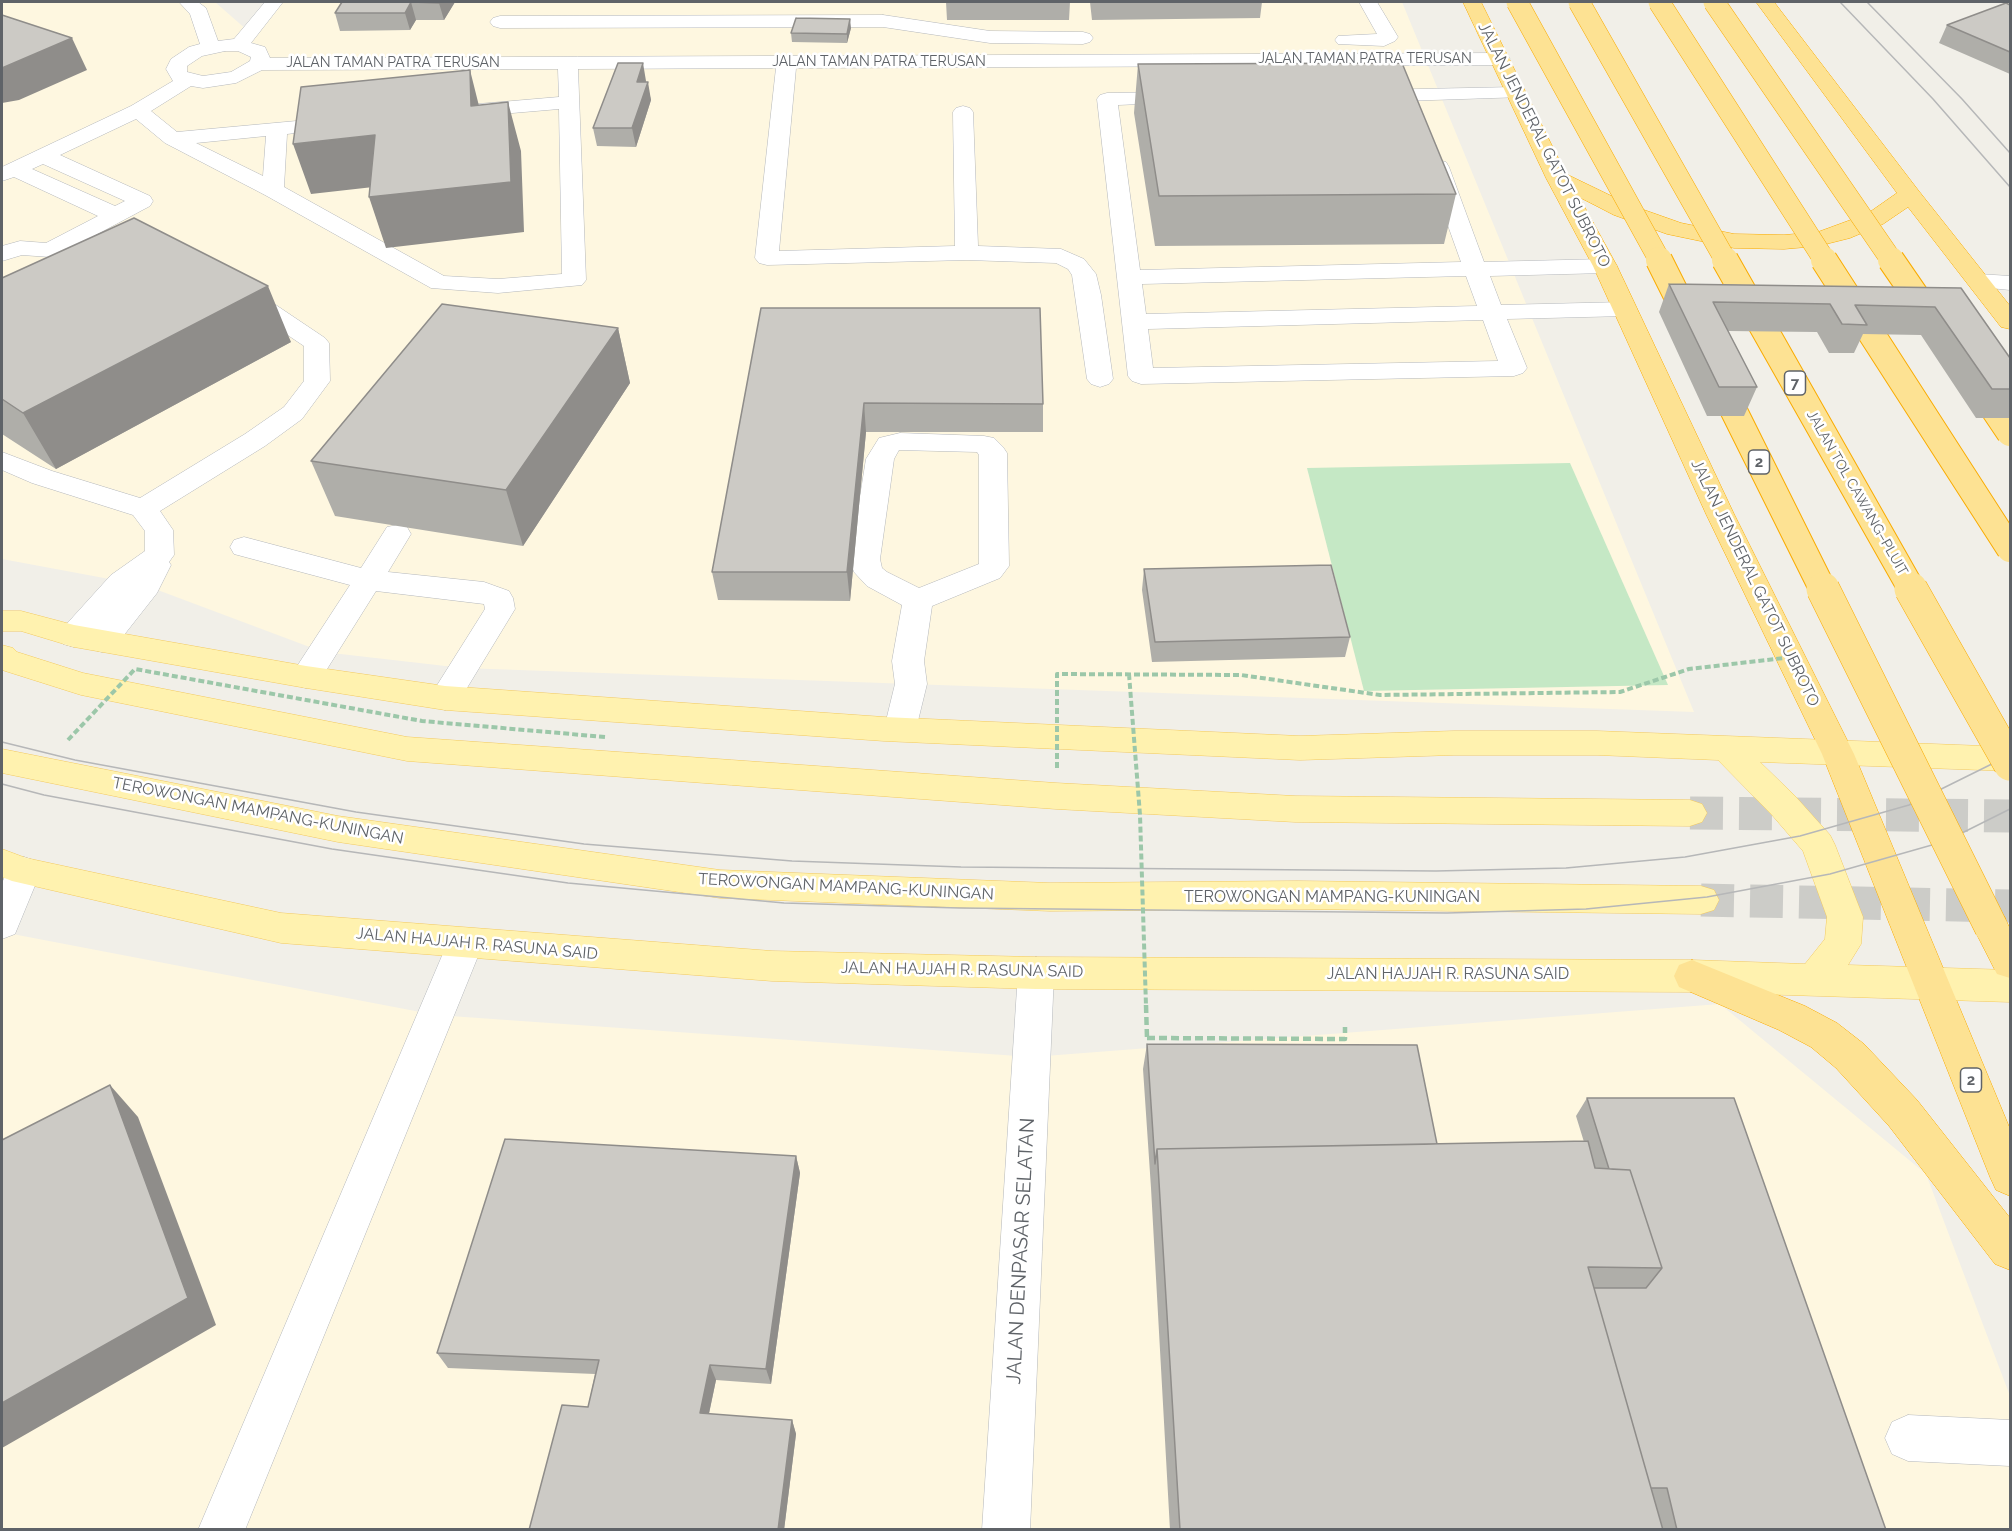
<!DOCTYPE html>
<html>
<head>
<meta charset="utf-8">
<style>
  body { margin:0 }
  #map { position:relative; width:2012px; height:1531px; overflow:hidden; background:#f1efe8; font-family:Raleway,sans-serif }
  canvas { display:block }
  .frame { position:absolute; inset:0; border:3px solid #5f6368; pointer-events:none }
</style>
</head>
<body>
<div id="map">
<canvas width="2012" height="1531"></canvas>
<div class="frame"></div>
</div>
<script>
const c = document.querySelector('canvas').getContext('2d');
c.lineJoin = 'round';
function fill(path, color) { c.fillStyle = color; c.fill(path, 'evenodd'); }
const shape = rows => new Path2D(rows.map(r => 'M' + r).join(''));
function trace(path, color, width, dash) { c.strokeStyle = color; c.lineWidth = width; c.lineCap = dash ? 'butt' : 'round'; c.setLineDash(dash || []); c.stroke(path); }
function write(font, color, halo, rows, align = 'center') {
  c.font = font + ' Raleway,sans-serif'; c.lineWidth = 5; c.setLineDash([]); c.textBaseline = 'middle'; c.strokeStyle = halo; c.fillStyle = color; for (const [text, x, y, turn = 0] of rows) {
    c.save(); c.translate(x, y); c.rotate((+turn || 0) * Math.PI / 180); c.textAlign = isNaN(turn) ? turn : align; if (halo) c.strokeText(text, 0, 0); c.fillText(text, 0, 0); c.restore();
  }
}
fill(shape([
  [2,2,215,2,255,37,283,2,1402,2,1694,712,463,668,323,652,147,586,2,559],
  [2,932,436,1015,1032,1057,1720,1004,1926,1174,2010,1396,2010,1529,2,1529]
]), '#fef7e0');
fill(shape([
  [1570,463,1668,685,1364,691,1307,468]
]), '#c5e8c5');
trace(shape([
  [1690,813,2010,816],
  [1701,900,2010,906]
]), '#ccccc8', 33, [33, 16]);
const minor = shape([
  [179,2,198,2,206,8,218,41,234,39,265,2,283,2,251,43,265,47,270,58,1500,53,1507,55,1510,59,1507,63,1500,65,796,68,779,251,955,246,953,112,956,108,963,106,970,108,973,112,978,246,1061,249,1084,259,1096,274,1101,295,1113,379,1109,384,1100,387,1091,384,1087,379,1072,275,1068,269,1056,263,967,260,767,265,759,263,755,258,776,68,578,69,586,280,582,285,498,293,431,288,265,195,165,143,136,119,60,155,150,196,153,201,150,206,58,255,50,257,22,255,2,261,2,246,20,241,46,243,98,216,14,177,2,181,2,167,131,106,173,81,166,69,171,59,189,47,200,44,190,14,179,2],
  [225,51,238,51,251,57,250,61,231,72,203,76,187,72,187,66,202,56,225,51],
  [558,69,559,97,466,105,459,107,456,111,459,115,466,117,559,109,562,274,498,279,444,276,284,187,287,134,347,127,350,123,347,119,340,117,177,132,151,111,191,86,203,88,236,83,262,70,558,69],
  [266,136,263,176,196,143,266,136],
  [43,164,125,201,115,206,32,169,43,164],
  [1359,2,1377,2,1398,37,1395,41,1384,46,1338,44,1335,40,1338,36,1377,34,1359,2],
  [883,15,990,31,1083,32,1090,34,1093,38,1090,42,1083,44,990,43,883,27,500,28,493,26,490,22,493,18,500,16,883,15],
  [1516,87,1523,89,1526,93,1523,97,1372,102,1365,100,1362,96,1365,92,1372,90,1516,87],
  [1179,92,1186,94,1189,98,1186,102,1118,105,1140,270,1461,262,1427,167,1430,162,1438,160,1446,162,1449,167,1484,262,1605,259,1613,261,1617,266,1613,271,1605,273,1490,276,1501,305,1625,302,1634,304,1637,309,1634,314,1625,316,1507,319,1527,368,1523,373,1514,376,1141,384,1132,381,1128,376,1097,99,1100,95,1107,93,1179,92],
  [1466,276,1477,306,1146,314,1142,284,1466,276],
  [1483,320,1498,361,1153,368,1148,329,1483,320],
  [1978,274,2010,276,2010,290,1970,286,1966,281,1970,276,1978,274],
  [246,289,255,291,325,338,329,343,330,381,302,419,265,446,160,511,173,530,174,555,169,562,171,565,157,593,113,649,102,652,91,649,87,641,74,647,63,644,59,636,63,628,111,575,145,551,145,531,133,515,32,483,2,470,2,452,52,471,140,498,245,434,284,407,304,381,304,346,237,301,234,296,237,291,246,289],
  [900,433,984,436,994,438,1003,447,1007,453,1009,566,1000,578,932,606,924,661,927,684,916,729,911,737,900,741,889,737,884,729,895,684,892,661,902,605,867,586,854,572,850,559,866,459,879,438,900,433],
  [899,450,977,452,979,455,979,564,919,588,887,572,882,568,880,559,894,459,899,450],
  [397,525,407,527,411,534,388,572,484,582,509,591,513,598,515,609,456,706,445,710,434,706,429,698,485,609,484,604,376,591,317,685,306,688,295,685,290,677,350,585,234,554,230,547,234,540,244,537,361,568,387,527,397,525],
  [24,857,36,861,41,871,15,934,2,939,2,883,12,861,24,857],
  [465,929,478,933,483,944,245,1530,198,1530,447,944,452,933,465,929],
  [1036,957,1049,962,1054,973,1030,1530,982,1530,1018,973,1023,962,1036,957],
  [1908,1415,2010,1420,2010,1466,1908,1461,1892,1454,1885,1438,1892,1422,1908,1415]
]);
const major = shape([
  [2,611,21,611,74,625,306,666,445,686,884,717,1300,736,1454,731,1597,731,2010,747,2010,771,1760,762,1796,797,1830,835,1835,845,1863,917,1861,944,1848,965,2010,970,2010,1002,1692,992,1036,989,772,981,281,943,12,881,2,877,2,849,26,858,281,913,772,951,1036,957,1692,960,1805,964,1825,939,1827,917,1803,851,1772,815,1718,760,1597,755,1454,755,1300,760,884,741,445,710,306,688,74,647,21,631,2,631,2,611],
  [2,645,13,648,17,652,83,673,407,737,1056,783,1295,796,1690,800,1702,804,1707,813,1702,822,1690,826,1295,822,1056,809,407,761,81,695,2,670,2,645],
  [2,749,338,816,720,870,1050,883,1297,881,1701,886,1714,890,1719,900,1714,910,1701,914,1297,909,1050,911,720,898,338,842,2,773,2,749]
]);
const highway = shape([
  [1463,2,1481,2,1566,174,1630,205,1681,223,1734,234,1784,235,1818,232,1867,214,1897,193,1756,2,1774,2,1918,190,2010,306,2010,329,2001,327,1908,207,1883,224,1850,238,1818,246,1784,249,1734,248,1667,234,1614,215,1579,197,1617,266,1734,514,1854,754,2010,1129,2010,1196,1996,1190,1990,1177,1822,754,1706,514,1593,266,1546,178,1463,2],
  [1991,912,2004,916,2010,929,2010,978,1997,974,1973,927,1978,916,1991,912],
  [1692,960,1805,1006,1837,1023,1864,1044,1917,1100,2010,1218,2010,1270,1995,1264,1889,1126,1836,1068,1811,1047,1779,1030,1679,987,1674,976,1679,965,1692,960]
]);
trace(minor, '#b5b8bc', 1);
trace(major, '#f2c960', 1);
trace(highway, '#f9ab00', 1);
trace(shape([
  [1147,1038,1345,1039,1345,1027]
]), '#9cc7a9', 4.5, [8, 4]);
fill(minor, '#fff');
fill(major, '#fff2af');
fill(highway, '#fde293');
trace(shape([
  [1840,2,1933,99,2010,187],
  [1867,2,1962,99,2010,153],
  [2,742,75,760,356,812,584,844,792,861,961,867,1436,871,1566,868,1685,857,1800,836,1909,805,2010,755],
  [2,784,44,795,332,849,568,883,784,903,959,908,1447,913,1586,909,1707,897,1830,874,1946,841,2010,809]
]), '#b6b7b8', 1.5);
const highwayBridgeFar2 = shape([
  [1517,2,1660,261],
  [1579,2,1726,261],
  [1659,2,1825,261],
  [1714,2,1892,261]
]);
const highwayBridgeFar1 = shape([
  [1659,260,1691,324],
  [1725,260,1912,590],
  [1824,260,2010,549],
  [1891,260,1935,324],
  [1716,375,1823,590],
  [1975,381,2010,433]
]);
const highwayBridge = shape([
  [1823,589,1991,927],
  [1911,589,2010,764]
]);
trace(highwayBridgeFar2, '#f9ab00', 22, []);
trace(highwayBridgeFar1, '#f9ab00', 28, []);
trace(highwayBridge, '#f9ab00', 34, []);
trace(shape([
  [1129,674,1140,815,1146,1006],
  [68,740,135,669,422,721,605,737],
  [1057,768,1057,674,1241,675,1380,695,1620,692,1689,669,1801,656]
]), '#9cc7a9', 4, [6, 3]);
trace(shape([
  [1146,1005,1147,1038]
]), '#9cc7a9', 4.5, [8, 4]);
trace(highwayBridgeFar2, '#fde293', 21);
trace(highwayBridgeFar1, '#fde293', 26);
trace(highwayBridge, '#fde293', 33);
fill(shape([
  [342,2,455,2,444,20,416,20,410,30,340,31,335,13],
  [946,2,1070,2,1069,20,947,20],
  [1090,2,1262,2,1260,18,1092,20],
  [2010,5,2010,74,1939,43,1947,25],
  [851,28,847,43,792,42,791,33],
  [1138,64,1456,194,1444,244,1155,246,1134,113],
  [646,81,651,100,636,147,597,146,593,128],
  [2,278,291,342,56,469,2,434],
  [1669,284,1961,288,2010,358,2010,418,1976,418,1921,335,1863,334,1854,353,1829,353,1817,332,1728,331,1757,387,1744,416,1707,416,1659,312],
  [761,308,1043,404,1043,432,866,432,850,601,718,600,712,572],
  [618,328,630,383,523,546,335,516,311,461],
  [1144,569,1350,637,1345,657,1152,662,1142,590],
  [1147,1044,1437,1144,1584,1142,1576,1116,1587,1098,1886,1530,1170,1530,1151,1188,1143,1069],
  [796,1156,800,1173,771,1384,716,1380,709,1414,792,1420,796,1434,784,1530,529,1530,588,1407,595,1374,448,1368,437,1353]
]), '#afaea9');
fill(shape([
  [411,2,416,20,410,30,405,13],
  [440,2,455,2,444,20,439,3],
  [850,19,851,28,847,43,847,34],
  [72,38,87,70,19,100,2,103,2,68],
  [643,63,646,81,640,100,637,82],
  [470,70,482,118,471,106],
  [648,82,651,100,636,147,632,128],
  [508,102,521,151,524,232,386,248,369,197],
  [375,135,391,185,311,194,293,144],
  [268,286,291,342,56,469,23,413],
  [618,328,630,383,523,546,506,490],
  [864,403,866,432,850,601,847,572],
  [110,1085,138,1117,216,1325,2,1448,2,1403],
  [796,1156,800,1173,771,1384,766,1369],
  [710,1365,716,1380,706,1427,700,1413],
  [792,1420,796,1434,784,1530,778,1530]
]), '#8f8d8a');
const building = shape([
  [342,2,440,2,439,3,411,2,405,13,335,13,342,2],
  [2006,3,2010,5,2010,52,1947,25,2006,3],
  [2,15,72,38,2,68,2,15],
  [796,18,850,19,847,34,791,33,796,18],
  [618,63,643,63,637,82,648,82,632,128,593,128,618,63],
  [1402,63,1456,194,1159,196,1138,64,1402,63],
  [470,70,471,106,508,102,511,182,369,197,375,135,293,144,301,87,470,70],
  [134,218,268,286,23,413,2,399,2,278,134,218],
  [1669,284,1961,288,2010,358,2010,389,1992,389,1935,307,1855,305,1867,325,1842,324,1830,304,1713,302,1757,387,1719,387,1669,284],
  [442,304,618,328,506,490,311,461,442,304],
  [761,308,1040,308,1043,404,864,403,847,572,712,572,761,308],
  [1331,565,1350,637,1155,642,1144,569,1331,565],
  [1147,1044,1417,1045,1437,1144,1157,1149,1155,1164,1147,1044],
  [110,1085,188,1298,2,1403,2,1140,110,1085],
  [1587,1098,1734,1098,1886,1530,1677,1530,1667,1488,1651,1488,1594,1288,1646,1288,1662,1268,1630,1170,1609,1169,1587,1098],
  [505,1139,796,1156,766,1369,710,1365,700,1413,792,1420,778,1530,529,1530,562,1405,588,1407,599,1360,437,1353,505,1139],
  [1588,1141,1595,1168,1630,1170,1662,1268,1588,1267,1663,1530,1180,1530,1157,1149,1588,1141]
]);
fill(building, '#cccac5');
trace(building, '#8f8d8a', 1.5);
write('14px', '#5f6368', '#fff', [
  ["JALAN TAMAN PATRA TERUSAN",1365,59],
  ["JALAN TAMAN PATRA TERUSAN",879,62],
  ["JALAN TAMAN PATRA TERUSAN",393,63],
  ["JALAN TOL CAWANG–PLUIT",1857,493,60]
]);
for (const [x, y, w] of [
  [1795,383,21],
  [1759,462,21],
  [1971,1080,21]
]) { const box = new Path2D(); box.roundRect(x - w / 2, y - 12, w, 24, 4.5); c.fillStyle = '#fff'; c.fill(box); trace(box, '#5f6368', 1.5); }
write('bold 15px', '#5f6368', null, [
  ["7",1795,383],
  ["2",1759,462],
  ["2",1971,1080]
]);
write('16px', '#5f6368', '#fff', [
  ["JALAN JENDERAL GATOT SUBROTO",1544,145,63],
  ["JALAN JENDERAL GATOT SUBROTO",1755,583,64],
  ["TEROWONGAN MAMPANG-KUNINGAN",258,811,11],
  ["TEROWONGAN MAMPANG-KUNINGAN",846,887,3],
  ["TEROWONGAN MAMPANG-KUNINGAN",1332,897],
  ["JALAN HAJJAH R. RASUNA SAID",477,944,5],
  ["JALAN HAJJAH R. RASUNA SAID",962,970,1],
  ["JALAN HAJJAH R. RASUNA SAID",1448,974]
]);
write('20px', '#5f6368', '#fff', [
  ["JALAN DENPASAR SELATAN",1021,1251,-87]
]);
</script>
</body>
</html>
